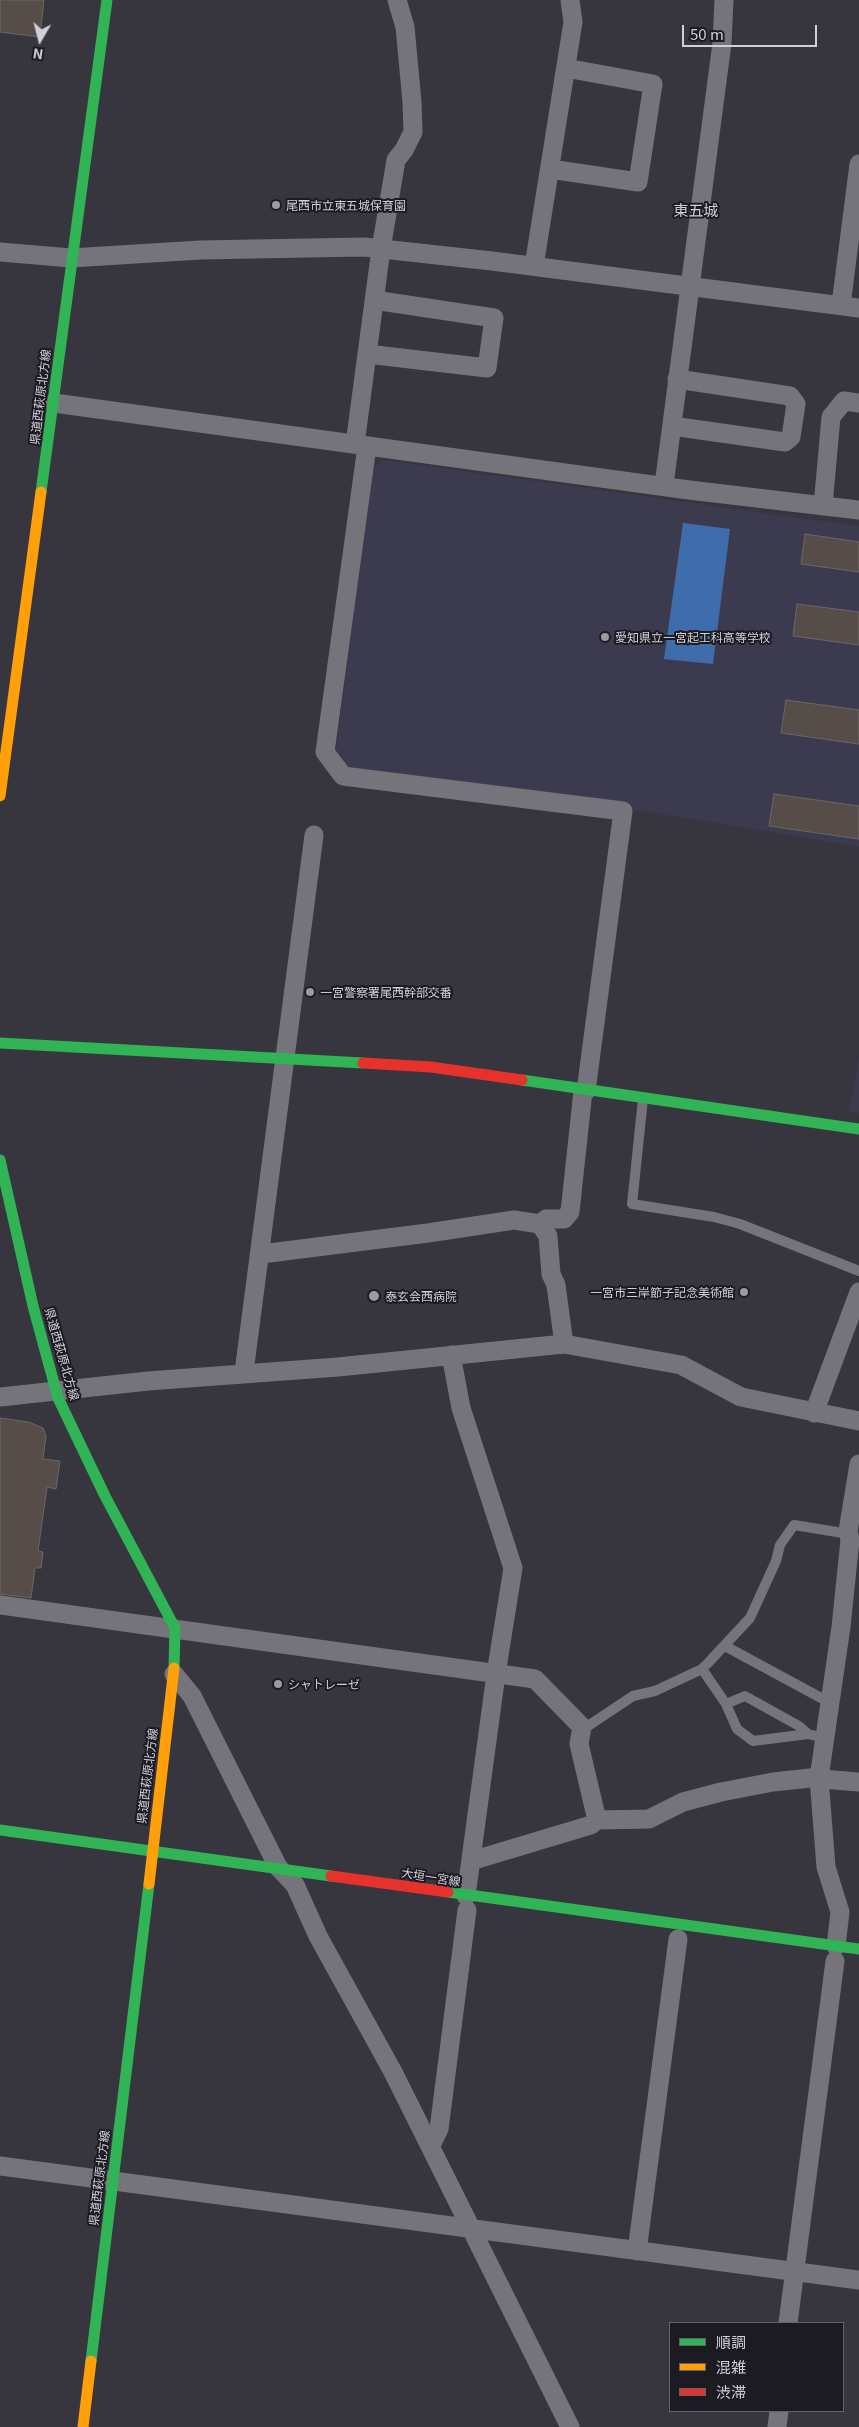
<!DOCTYPE html>
<html>
<head>
<meta charset="utf-8">
<style>
  body { margin:0 }
  #map { position:relative; width:859px; height:2427px; overflow:hidden; background:#37363e; font-family:Georgia,"Noto Sans JP",serif }
  canvas { display:block }
  .legend { position:absolute; left:669px; top:2322px; width:175px; height:90px; box-sizing:border-box; background:#1c1b22; border:1px solid #64636c; margin:0; padding:6px 9px; list-style:none; font-size:15px; color:#d1d0da }
  .legend li { display:flex; align-items:center; gap:10px; height:25px }
  .legend b { width:25px; border:1px solid #64636c }
  .north { position:absolute; left:15px; top:15px; width:50px; height:50px; -webkit-text-stroke:4px #1c1b22; paint-order:stroke; rotate:188deg; font-size:14px; font-weight:700; line-height:20px; text-align:center; color:#d1d0da }
  .north::after { content:''; display:block; margin:auto; width:18px; height:22px; background:#d1d0da; clip-path:polygon(50% 0,100% 100%,50% 72%,0 100%) }
  .scale { position:absolute; left:682px; top:25px; width:135px; height:22px; box-sizing:border-box; border:2px solid #d1d0da; border-top:0; padding-left:6px; font-size:15px; line-height:18px; white-space:nowrap; color:#d1d0da; -webkit-text-stroke:4px #1c1b22; paint-order:stroke }
</style>
</head>
<body>
<div id="map">
<canvas width="859" height="2427"></canvas>
<ul class="legend">
<li><b style="height:6px;background:#30b455"></b>順調</li>
<li><b style="height:6px;background:#ff9f0a"></b>混雑</li>
<li><b style="height:6px;background:#e5322d"></b>渋滞</li>
</ul>
<div class="north">N</div>
<div class="scale">50 m</div>
</div>
<script>
const c = document.querySelector('canvas').getContext('2d');
c.lineJoin = 'round';
function fill(path, color) { c.fillStyle = color; c.fill(path, 'evenodd'); }
const shape = rows => new Path2D(rows.map(r => 'M' + r).join(''));
function trace(path, color, width, dash) { c.strokeStyle = color; c.lineWidth = width; c.lineCap = dash ? 'butt' : 'round'; c.setLineDash(dash || []); c.stroke(path); }
function write(font, color, halo, rows, align = 'center') {
  c.font = font + ' Georgia,"Noto Sans JP",serif'; c.lineWidth = 4; c.setLineDash([]); c.textBaseline = 'middle'; c.strokeStyle = halo; c.fillStyle = color; for (const [text, x, y, turn = 0] of rows) {
    c.save(); c.translate(x, y); c.rotate((+turn || 0) * Math.PI / 180); c.textAlign = isNaN(turn) ? turn : align; if (halo) c.strokeText(text, 0, 0); c.fillText(text, 0, 0); c.restore();
  }
}
fill(shape([
  [383,460,859,526,859,847,600,804,349,768,336,749,372,470],
  [859,1057,859,1113,849,1112]
]), '#3c3a4e');
fill(shape([
  [683,523,730,529,713,664,664,659]
]), '#3f6dac');
const building = shape([
  [0,0,44,0,40,37,0,32,0,0],
  [805,534,859,542,859,572,801,564,805,534],
  [797,604,859,612,859,645,793,636,797,604],
  [786,700,859,710,859,744,781,733,786,700],
  [774,794,859,806,859,839,769,826,774,794],
  [0,1418,29,1422,43,1428,46,1436,43,1459,60,1461,56,1489,47,1487,38,1551,43,1552,41,1568,35,1568,31,1598,0,1594,0,1418]
]);
fill(building, '#574d48');
trace(building, '#6b6768', 1);
trace(shape([
  [643,1099,632,1204,714,1217,740,1224,859,1271],
  [725,1646,823,1699,830,1700],
  [702,1669,726,1704,737,1729,753,1741,808,1734,825,1738],
  [726,1704,745,1696,799,1726,808,1734],
  [582,1727,588,1726,633,1696,655,1691,702,1669,708,1663,750,1618,776,1561,780,1545,794,1525,849,1534]
]), '#74747a', 10);
trace(shape([
  [550,169,638,182,653,84,566,68],
  [0,252,71,258,200,250,364,247,492,261,859,308],
  [534,266,573,22,570,0],
  [841,305,859,164],
  [367,354,487,368,494,318,374,300],
  [54,403,689,490,859,510],
  [672,426,785,442,791,437,796,404,790,396,677,379],
  [355,444,381,249,396,160,404,150,413,132,412,102,405,27,397,0],
  [367,446,325,752,343,776,623,811,586,1091],
  [664,485,722,43,724,0],
  [823,506,831,417,844,401,859,403],
  [540,1224,546,1219,564,1219,570,1212,583,1091],
  [261,1254,428,1233,514,1220,540,1224,548,1236,551,1274,556,1285,564,1344],
  [451,1355,461,1408,513,1568,496,1674,466,1896],
  [244,1372,314,835],
  [0,1397,148,1381,338,1367,564,1344,681,1365,741,1397,859,1421],
  [814,1413,859,1292],
  [0,1605,535,1679,582,1727,579,1744,597,1820],
  [174,1674,192,1696,278,1867,295,1885,318,1936,393,2072,570,2427],
  [471,1861,591,1825,597,1820,649,1819,683,1802,721,1792,773,1782,810,1778,859,1782],
  [836,1946,840,1912,826,1867,819,1778,841,1627,850,1540,848,1531,859,1464],
  [431,2145,439,2129,467,1910],
  [0,2166,859,2280],
  [637,2251,678,1939],
  [788,2323,835,1961],
  [777,2427,779,2411]
]), '#74747a', 19);
trace(shape([
  [41,492,107,0],
  [0,1043,363,1063],
  [522,1080,859,1129],
  [0,1160,33,1306,58,1398,105,1496,175,1628,174,1668],
  [0,1830,331,1876],
  [448,1892,859,1949],
  [91,2361,149,1884]
]), '#30b455', 11);
trace(shape([
  [0,796,41,492],
  [149,1884,174,1668],
  [83,2427,91,2361]
]), '#ff9f0a', 11);
trace(shape([
  [363,1063,431,1067,522,1080],
  [331,1876,448,1892]
]), '#e5322d', 11);
for (const [x, y, r, color] of [
  [276,205,5,"#9b9aa3"],
  [605,637,5,"#9b9aa3"],
  [310,992,5,"#9b9aa3"],
  [744,1292,5,"#9b9aa3"],
  [374,1296,6,"#9b9aa3"],
  [278,1684,5,"#9b9aa3"]
]) { const dot = new Path2D(); dot.arc(x, y, r, 0, 2 * Math.PI); c.fillStyle = color; c.fill(dot); trace(dot, '#1c1b22', 2); }
write('12px', '#d1d0da', '#1c1b22', [
  ["尾西市立東五城保育園",286,205],
  ["愛知県立一宮起工科高等学校",615,637],
  ["一宮警察署尾西幹部交番",320,992],
  ["一宮市三岸節子記念美術館",734,1292,"right"],
  ["泰玄会西病院",385,1296],
  ["シャトレーゼ",288,1684]
], 'left');
write('12px', '#d1d0da', '#1c1b22', [
  ["県道西萩原北方線",40,397,-83],
  ["県道西萩原北方線",62,1354,74],
  ["県道西萩原北方線",147,1776,-83],
  ["大垣一宮線",431,1877,9],
  ["県道西萩原北方線",99,2178,-83]
]);
write('15px', '#d1d0da', '#1c1b22', [
  ["東五城",696,210]
]);
</script>
</body>
</html>
